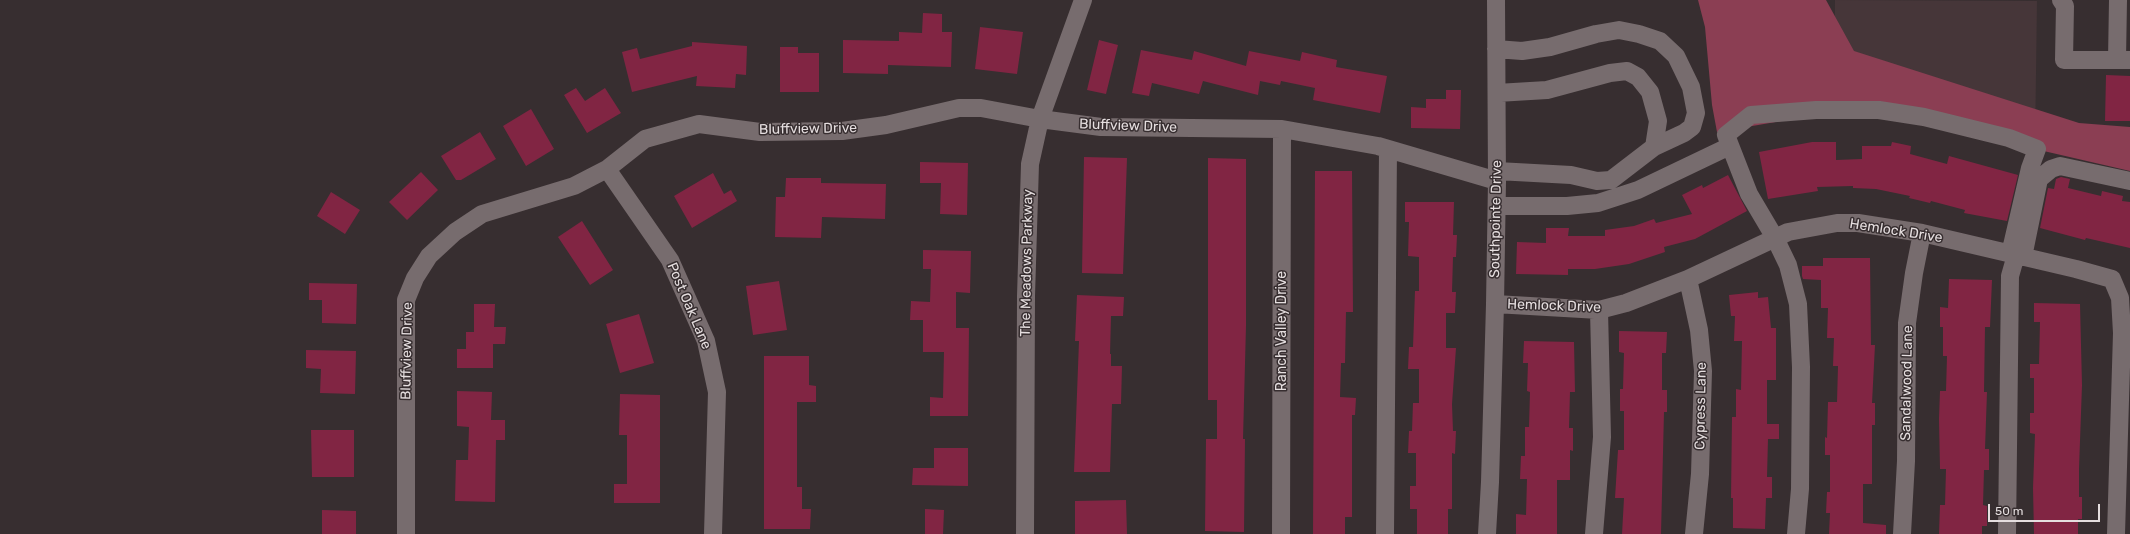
<!DOCTYPE html>
<html>
<head>
<meta charset="utf-8">
<style>
  body { margin:0 }
  #map { position:relative; width:2130px; height:534px; overflow:hidden; background:#372e30; font-family:Rubik,sans-serif }
  canvas { display:block }
  .scale { position:absolute; left:1988px; top:504px; width:112px; height:18px; box-sizing:border-box; border:2px solid #e5dedf; border-top:0; padding-left:5px; font-size:12px; line-height:14px; white-space:nowrap; color:#e5dedf; -webkit-text-stroke:3px #372e30; paint-order:stroke }
</style>
</head>
<body>
<div id="map">
<canvas width="2130" height="534"></canvas>
<div class="scale">50 m</div>
</div>
<script>
const c = document.querySelector('canvas').getContext('2d');
c.lineJoin = 'round';
function fill(path, color) { c.fillStyle = color; c.fill(path, 'evenodd'); }
const shape = rows => new Path2D(rows.map(r => 'M' + r).join(''));
function trace(path, color, width, dash) { c.strokeStyle = color; c.lineWidth = width; c.lineCap = dash ? 'butt' : 'round'; c.setLineDash(dash || []); c.stroke(path); }
function write(font, color, halo, rows, align = 'center') {
  c.font = font + ' Rubik,sans-serif'; c.lineWidth = 3; c.setLineDash([]); c.textBaseline = 'middle'; c.strokeStyle = halo; c.fillStyle = color; for (const [text, x, y, turn = 0] of rows) {
    c.save(); c.translate(x, y); c.rotate((+turn || 0) * Math.PI / 180); c.textAlign = isNaN(turn) ? turn : align; if (halo) c.strokeText(text, 0, 0); c.fillText(text, 0, 0); c.restore();
  }
}
fill(shape([
  [1835,0,2037,1,2035,147,1941,125,1834,114]
]), '#463639');
fill(shape([
  [1698,0,1826,0,1854,51,2079,123,2130,127,2130,171,1858,108,1717,132,1712,105,1705,27]
]), '#8b3e53');
fill(shape([
  [923,13,942,14,942,32,952,32,951,67,888,65,888,74,843,73,843,40,899,41,899,32,922,33],
  [980,27,1023,32,1017,74,975,69],
  [1099,40,1118,45,1106,94,1087,90],
  [692,42,747,46,746,75,736,74,735,88,696,86,697,76,632,92,622,52,637,48,640,59,692,46],
  [780,47,798,47,798,53,819,53,819,92,780,92],
  [1141,50,1192,60,1194,51,1246,66,1249,51,1300,61,1302,52,1337,60,1336,67,1387,76,1380,113,1313,100,1315,88,1281,81,1280,85,1260,81,1258,95,1203,81,1199,94,1152,83,1149,96,1132,93],
  [2106,75,2130,76,2130,121,2105,121],
  [576,88,585,101,605,88,621,113,587,133,564,95],
  [1446,90,1461,90,1460,129,1411,128,1411,107,1426,108,1426,99,1446,99],
  [531,109,554,149,526,166,503,126],
  [480,132,496,159,461,180,456,180,441,156],
  [1812,142,1836,142,1836,160,1862,159,1862,146,1891,146,1892,142,1911,146,1910,154,1947,164,1949,156,2018,175,2007,221,1964,213,1965,210,1931,201,1930,203,1909,198,1910,196,1876,189,1853,188,1853,186,1817,187,1818,191,1768,199,1759,152],
  [1084,157,1127,158,1123,274,1082,273],
  [1208,158,1246,159,1246,326,1243,439,1245,439,1244,532,1205,531,1206,439,1217,439,1217,400,1208,400],
  [920,162,968,163,967,215,940,214,941,183,920,183],
  [1315,171,1352,171,1353,312,1346,312,1345,363,1341,363,1340,397,1356,398,1355,415,1352,415,1352,517,1345,517,1345,534,1313,534],
  [421,172,438,190,407,220,389,202],
  [713,173,724,194,731,190,737,201,692,228,674,196],
  [1728,175,1747,211,1695,239,1664,247,1665,252,1629,264,1595,269,1568,269,1568,275,1516,274,1517,242,1546,243,1546,228,1569,228,1568,236,1605,236,1605,230,1634,226,1654,219,1656,223,1692,214,1682,195,1702,185,1703,188],
  [2061,177,2070,179,2068,188,2101,196,2102,191,2123,196,2122,201,2130,202,2130,248,2086,238,2085,240,2040,228,2048,188,2054,189,2056,179],
  [786,178,821,178,821,183,886,184,885,219,822,217,821,238,775,237,776,197,785,197],
  [331,192,360,210,345,234,317,216],
  [1405,202,1454,202,1453,235,1457,235,1456,257,1453,257,1452,292,1456,292,1455,313,1446,313,1446,348,1456,348,1452,404,1453,431,1456,431,1455,454,1452,453,1452,509,1448,509,1448,534,1417,534,1417,509,1410,509,1410,486,1416,486,1416,453,1408,453,1409,431,1412,431,1413,403,1419,403,1419,369,1408,369,1409,347,1413,347,1415,291,1419,291,1419,257,1408,256,1409,222,1405,222],
  [582,221,613,270,590,285,558,237],
  [923,250,971,251,970,293,956,292,956,328,969,328,968,416,930,416,930,397,943,398,944,352,923,352,923,320,910,320,911,301,930,302,931,269,923,269],
  [1823,258,1870,258,1871,345,1875,345,1872,403,1875,403,1875,425,1872,425,1872,484,1863,484,1863,523,1886,525,1886,534,1829,534,1830,513,1826,513,1827,492,1830,492,1830,455,1825,455,1825,437,1827,438,1828,402,1837,402,1838,366,1833,366,1834,338,1827,338,1828,308,1821,308,1821,280,1803,279,1802,276,1802,266,1823,266],
  [1949,279,1992,280,1990,327,1985,327,1984,392,1987,392,1985,449,1989,449,1989,470,1984,470,1983,505,1987,506,1987,526,1982,526,1982,534,1939,534,1940,505,1945,505,1946,469,1940,469,1939,419,1940,391,1946,391,1947,356,1943,356,1943,327,1940,327,1940,307,1948,308],
  [779,281,787,330,753,335,746,286],
  [309,283,357,284,356,324,322,323,322,300,309,300],
  [1758,292,1758,298,1768,297,1771,328,1776,328,1776,380,1767,380,1767,424,1779,424,1779,439,1768,439,1767,477,1772,477,1772,498,1766,498,1765,529,1733,528,1733,498,1731,498,1732,417,1736,417,1736,389,1741,390,1742,341,1734,341,1735,316,1731,316,1729,295],
  [1077,295,1124,297,1123,316,1111,316,1110,354,1111,354,1111,366,1122,366,1121,404,1112,404,1110,472,1074,472,1079,341,1075,341],
  [2034,303,2080,304,2082,385,2079,469,2079,497,2082,497,2082,519,2078,519,2078,534,2034,534,2033,488,2035,434,2030,433,2030,413,2034,413,2034,378,2030,378,2030,364,2039,364,2040,322,2034,322],
  [474,304,495,304,494,327,506,327,505,344,493,344,493,368,457,368,457,349,466,349,466,332,474,332],
  [639,314,654,363,620,373,606,324],
  [1619,331,1667,332,1666,353,1662,353,1662,390,1667,390,1667,412,1664,412,1661,534,1622,534,1624,498,1615,498,1618,450,1624,450,1624,411,1620,411,1620,389,1623,389,1624,353,1619,352],
  [1524,341,1574,342,1575,392,1570,392,1569,428,1573,428,1573,451,1570,450,1570,480,1557,480,1557,534,1516,534,1516,514,1526,515,1527,479,1520,479,1521,456,1525,456,1525,427,1529,427,1530,392,1527,391,1528,363,1523,363],
  [306,350,356,351,355,394,320,393,321,369,306,368],
  [764,356,809,356,809,385,816,386,816,402,797,402,797,487,802,487,802,509,811,509,810,529,764,529],
  [457,391,492,392,491,420,505,420,505,440,496,440,495,502,455,501,456,460,468,460,469,427,457,426],
  [620,394,660,395,660,503,614,503,614,484,627,484,627,435,619,435],
  [311,430,354,430,354,477,312,477],
  [934,448,968,448,968,486,912,485,913,468,934,468],
  [1126,500,1127,534,1075,534,1075,501],
  [925,509,944,510,943,534,925,534],
  [322,510,356,511,356,534,322,534]
]), '#812543');
trace(shape([
  [2061,0,2065,6,2064,60,2130,60],
  [1496,49,1522,51,1550,47,1596,34,1619,30,1639,34,1660,41,1676,56,1691,87,1696,113,1692,127,1684,133,1654,147],
  [2117,60,2118,0],
  [1497,93,1547,90,1610,73,1627,71,1638,77,1650,92,1658,121,1654,147,1611,180,1597,181,1571,175,1497,171],
  [607,169,670,260,706,341,717,392,713,534],
  [1497,206,1567,206,1598,203,1638,190,1730,146],
  [2023,257,2039,179,2051,169,2060,166,2130,181],
  [1688,279,1699,330,1703,371,1700,474,1694,534],
  [1495,304,1599,310,1626,303,1688,279,1788,232,1837,223,1858,223,1922,233,2076,269,2112,279,2120,298,2122,333,2116,534],
  [406,534,406,300,415,278,429,256,455,232,482,214,574,186,607,169,645,139,699,124,760,132,842,131,886,125,959,108,981,108,1040,119,1101,127,1282,129,1378,146,1497,181],
  [1025,534,1026,296,1030,164,1040,119,1083,0],
  [1281,534,1282,129],
  [1385,534,1388,149],
  [1487,534,1490,482,1495,304,1497,181,1496,0],
  [1594,534,1602,437,1599,310],
  [1796,534,1800,489,1801,367,1798,304,1788,265,1775,238,1749,194,1726,135,1751,115,1816,110,1879,110,1924,117,2009,138,2037,149,2030,168,2010,254],
  [1902,534,1906,461,1907,323,1914,273,1922,233],
  [2007,534,2010,276,2016,255]
]), '#776c6e', 18);
write('14px', '#e5dedf', '#372e30', [
  ["Bluffview Drive",1128,126,2],
  ["Bluffview Drive",808,129,-1],
  ["Southpointe Drive",1496,219,-89],
  ["Hemlock Drive",1896,231,9],
  ["The Meadows Parkway",1027,263,-89],
  ["Post Oak Lane",689,306,67],
  ["Hemlock Drive",1554,306,2],
  ["Ranch Valley Drive",1282,331,-90],
  ["Bluffview Drive",407,351,-89],
  ["Sandalwood Lane",1907,383,-89],
  ["Cypress Lane",1701,406,-89]
]);
</script>
</body>
</html>
